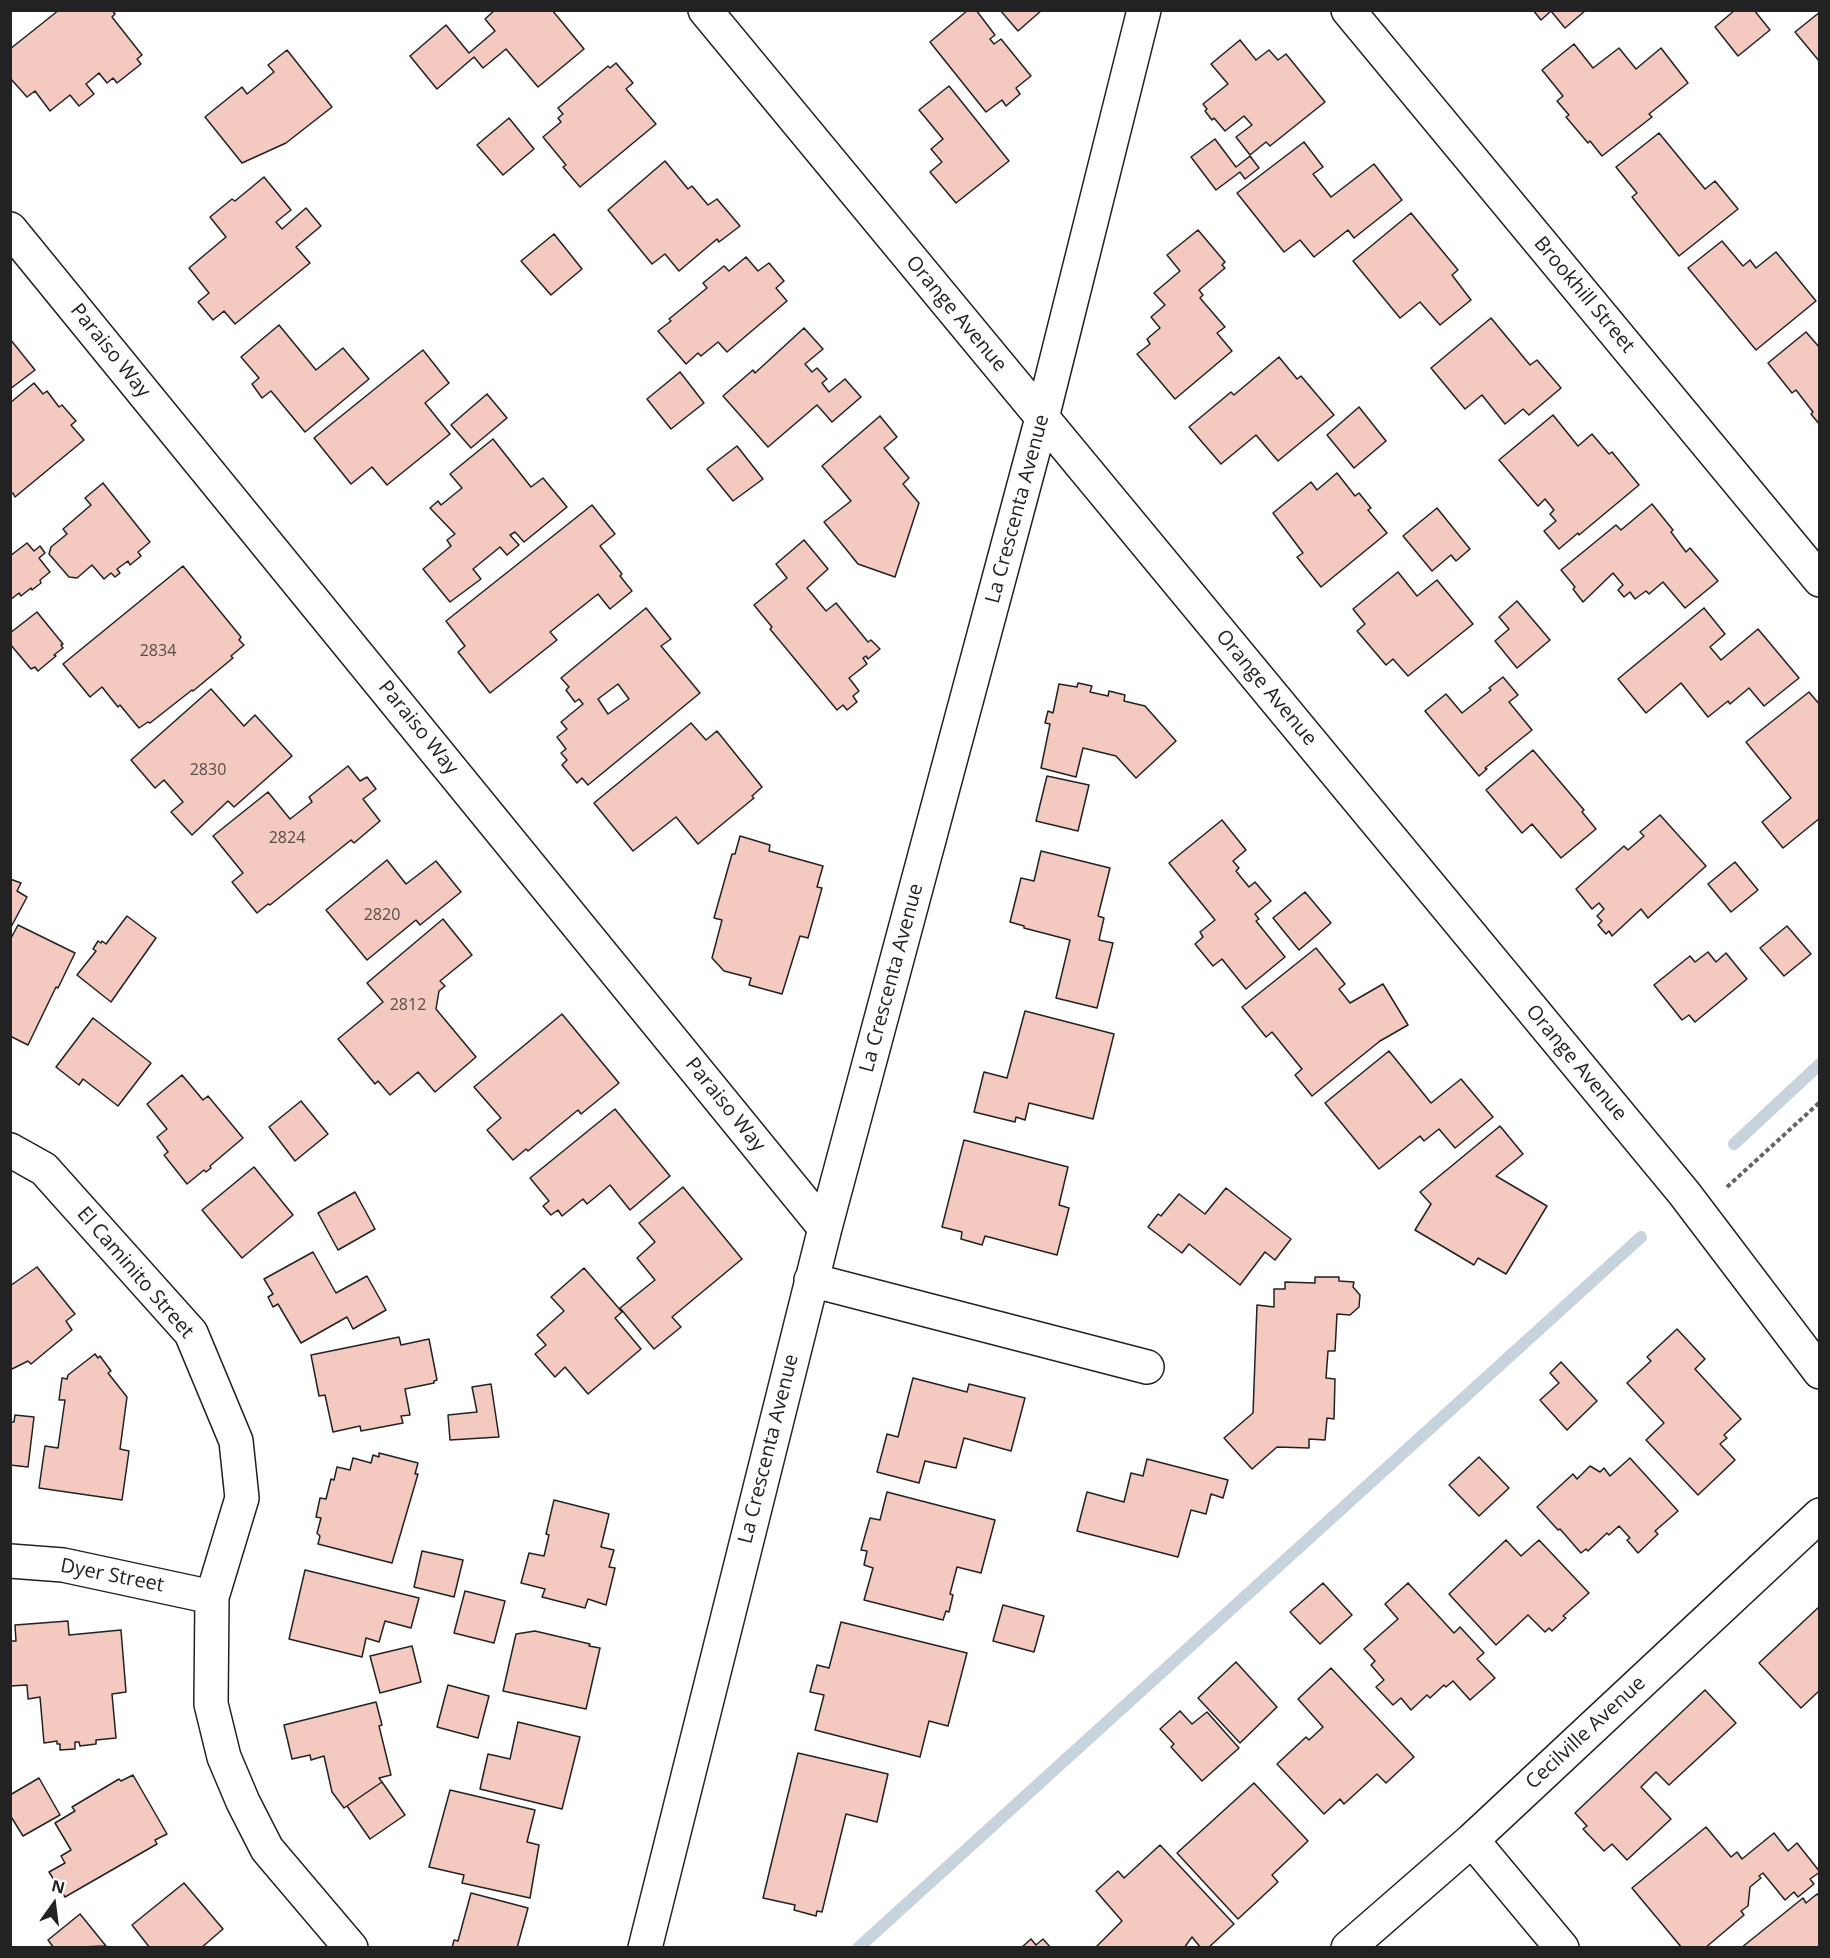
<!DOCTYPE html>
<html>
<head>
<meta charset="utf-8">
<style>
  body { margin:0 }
  #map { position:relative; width:1830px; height:1958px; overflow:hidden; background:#fff; font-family:"Open Sans",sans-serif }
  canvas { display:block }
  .frame { position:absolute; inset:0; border:12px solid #222; pointer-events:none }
  .north { position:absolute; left:24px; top:1874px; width:60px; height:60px; -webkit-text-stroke:4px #fff; paint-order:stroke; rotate:14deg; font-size:16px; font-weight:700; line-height:24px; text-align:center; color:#222 }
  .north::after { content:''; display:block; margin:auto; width:21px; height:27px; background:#222; clip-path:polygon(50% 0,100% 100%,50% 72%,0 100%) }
</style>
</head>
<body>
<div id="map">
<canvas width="1830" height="1958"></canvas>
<div class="frame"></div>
<div class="north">N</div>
</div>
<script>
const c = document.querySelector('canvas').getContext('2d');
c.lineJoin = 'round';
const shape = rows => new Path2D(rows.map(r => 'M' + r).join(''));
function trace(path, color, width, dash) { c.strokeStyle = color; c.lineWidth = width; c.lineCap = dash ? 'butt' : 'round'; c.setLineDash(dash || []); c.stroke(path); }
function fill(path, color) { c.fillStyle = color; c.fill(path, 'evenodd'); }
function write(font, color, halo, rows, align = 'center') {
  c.font = font + ' "Open Sans",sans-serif'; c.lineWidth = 4.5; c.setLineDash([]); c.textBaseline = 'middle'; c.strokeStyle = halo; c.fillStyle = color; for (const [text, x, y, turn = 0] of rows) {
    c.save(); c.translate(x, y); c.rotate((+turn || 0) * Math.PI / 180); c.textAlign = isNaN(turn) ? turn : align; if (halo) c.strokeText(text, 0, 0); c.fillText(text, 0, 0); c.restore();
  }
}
trace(shape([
  [1734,1144,1820,1064],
  [858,1948,1641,1237]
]), '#c7d3dd', 12);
const building = shape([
  [59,10,112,10,115,14,112,17,142,55,137,59,141,64,117,83,113,78,107,83,99,73,86,84,94,94,79,106,70,95,50,111,35,91,27,97,10,78,10,49,59,10],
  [495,10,552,10,584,49,538,87,506,49,483,68,474,57,437,89,410,56,446,25,469,53,495,31,485,19,495,10],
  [968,10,976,10,995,35,990,39,994,44,1001,39,1031,76,1016,88,1020,94,1006,106,1002,100,986,112,930,42,968,10],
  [1000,10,1042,10,1018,31,1000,10],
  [1533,10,1586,10,1565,28,1551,11,1541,20,1533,10],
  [1735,10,1754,10,1770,30,1738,56,1715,27,1735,10],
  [1820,12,1820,62,1795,32,1820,12],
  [1240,40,1256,60,1269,50,1278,60,1286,54,1325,102,1270,146,1266,142,1250,155,1236,137,1252,125,1244,116,1225,131,1214,118,1212,120,1205,111,1207,109,1203,104,1228,84,1211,64,1240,40],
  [1574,44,1593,68,1619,48,1636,69,1661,48,1688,83,1649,114,1652,117,1602,156,1590,141,1588,143,1566,117,1569,115,1557,101,1563,96,1542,70,1574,44],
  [287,50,332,107,286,143,242,163,205,117,242,87,247,94,274,72,268,65,287,50],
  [616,63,633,83,626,89,656,124,580,187,563,167,566,165,543,137,561,122,558,118,563,114,558,108,608,66,610,68,616,63],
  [949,86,1009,161,956,203,930,172,942,162,931,149,943,139,919,110,949,86],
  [509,118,534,149,503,175,477,145,509,118],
  [1659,133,1705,189,1715,181,1738,209,1679,256,1632,197,1637,193,1616,167,1659,133],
  [1215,139,1236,167,1250,156,1259,168,1245,179,1240,172,1216,190,1191,157,1215,139],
  [1304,142,1323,167,1313,174,1331,197,1374,164,1402,200,1354,238,1348,230,1314,257,1300,240,1284,252,1237,193,1304,142],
  [665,161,688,189,692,186,708,205,717,199,740,226,719,242,717,239,679,271,665,254,652,264,608,210,665,161],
  [264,177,291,210,276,222,282,229,306,208,321,226,296,247,310,263,235,324,224,311,213,320,198,302,209,293,189,268,226,237,210,217,232,199,235,201,264,177],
  [1411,213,1458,270,1452,275,1471,300,1440,325,1420,302,1400,318,1353,261,1411,213],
  [1198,230,1225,262,1222,265,1225,268,1199,290,1203,295,1200,298,1225,327,1217,333,1232,351,1175,399,1137,354,1150,344,1147,339,1160,328,1151,317,1165,305,1154,293,1180,271,1167,255,1198,230],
  [554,234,582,269,551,295,521,261,554,234],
  [1722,241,1743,266,1750,260,1756,268,1776,252,1816,301,1756,350,1688,268,1722,241],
  [746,257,758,271,769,263,784,281,776,288,787,301,727,352,718,342,701,356,698,353,686,364,658,331,671,321,669,319,707,288,703,283,724,266,729,271,746,257],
  [1491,318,1530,365,1537,360,1561,388,1529,415,1523,409,1505,424,1482,395,1465,409,1431,368,1491,318],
  [279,325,316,370,343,348,369,379,305,432,271,391,262,398,252,384,259,378,241,357,279,325],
  [804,328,823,349,805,364,812,372,817,368,827,379,822,383,829,392,845,379,861,397,832,422,817,405,768,447,723,396,753,370,755,373,804,328],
  [1806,332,1820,348,1820,425,1811,414,1813,412,1796,390,1792,393,1768,363,1806,332],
  [10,339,35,370,10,389,10,339],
  [423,350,449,383,425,403,450,434,387,485,372,467,351,484,314,438,423,350],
  [1279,357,1297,379,1301,376,1334,415,1278,461,1256,435,1221,464,1189,427,1231,392,1234,395,1279,357],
  [680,372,704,403,671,429,647,399,680,372],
  [34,383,43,394,47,391,59,407,62,405,76,421,71,425,84,440,15,497,13,493,10,495,10,403,34,383],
  [487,394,507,418,471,448,451,425,487,394],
  [1359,407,1386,441,1354,468,1327,435,1359,407],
  [1553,415,1578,446,1592,434,1609,454,1612,452,1639,485,1579,535,1578,533,1559,549,1544,531,1556,521,1550,514,1554,510,1545,499,1538,506,1499,460,1553,415],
  [880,416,897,437,884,448,909,478,903,484,919,503,895,577,858,564,824,522,851,501,822,466,880,416],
  [493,439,531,487,543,478,567,507,524,542,515,532,510,535,519,545,507,555,500,547,473,569,481,579,450,602,423,569,451,546,447,540,455,534,430,508,438,501,441,505,462,488,450,474,493,439],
  [737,446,763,479,733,501,707,469,737,446],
  [1337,473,1355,496,1359,493,1371,508,1368,510,1387,533,1321,587,1297,557,1303,553,1273,513,1311,482,1317,490,1337,473],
  [103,483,150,542,138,552,141,556,130,565,128,561,117,569,120,573,115,577,111,573,104,579,92,565,77,578,69,577,49,554,51,547,67,534,63,529,91,505,85,498,103,483],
  [1652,504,1673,530,1671,532,1686,552,1690,548,1718,581,1685,608,1663,582,1649,594,1646,591,1635,599,1630,592,1624,597,1618,590,1623,585,1613,573,1583,602,1573,589,1575,587,1561,570,1616,525,1621,530,1652,504],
  [592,505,615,534,600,546,622,574,620,576,632,591,610,609,598,594,550,632,557,640,490,693,458,652,465,646,446,621,592,505],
  [1437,508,1470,549,1456,561,1451,555,1432,571,1403,536,1437,508],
  [804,540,828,569,807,588,826,611,836,603,868,642,871,640,880,649,868,659,866,656,863,658,867,664,849,678,859,691,853,696,857,702,847,710,843,705,837,710,770,629,772,627,754,605,787,578,776,564,804,540],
  [27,543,34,551,40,546,45,553,39,558,50,572,40,580,41,583,32,590,31,588,21,596,19,593,10,600,10,556,27,543],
  [183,566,241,637,239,640,244,645,231,656,233,658,193,691,192,690,150,723,148,722,139,728,120,705,118,707,102,687,90,697,63,664,183,566],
  [1398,572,1417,596,1437,580,1473,624,1408,676,1393,659,1386,665,1357,631,1365,624,1353,609,1398,572],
  [1517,601,1550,640,1517,668,1495,641,1509,629,1499,617,1517,601],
  [646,608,671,639,661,646,700,693,588,785,582,778,577,783,562,765,567,760,561,753,566,749,557,737,567,729,561,722,583,704,579,699,575,702,566,690,569,687,561,678,646,608],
  [618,684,629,699,608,714,598,699,618,684],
  [1704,608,1725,634,1710,647,1721,660,1758,629,1799,678,1764,706,1749,688,1730,704,1728,701,1708,717,1681,683,1646,713,1618,679,1704,608],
  [37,612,63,644,61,645,63,648,54,655,56,656,38,671,35,667,31,669,10,644,10,633,37,612],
  [1503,677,1518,695,1509,702,1532,730,1485,768,1487,769,1479,776,1425,711,1446,694,1462,713,1491,690,1489,688,1503,677],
  [1078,683,1092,686,1090,692,1108,696,1109,691,1125,695,1124,701,1145,706,1176,741,1136,778,1116,756,1083,748,1076,777,1041,768,1050,724,1045,723,1048,711,1053,713,1059,684,1077,687,1078,683],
  [211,689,244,726,255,715,292,756,234,807,228,801,192,835,171,812,183,802,164,780,155,788,131,760,211,689],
  [1809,692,1820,705,1820,818,1783,848,1762,822,1791,798,1746,742,1809,692],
  [691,723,706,740,717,731,762,787,752,796,754,798,698,844,676,817,633,851,594,803,691,723],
  [1533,750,1584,810,1582,812,1596,829,1561,858,1532,824,1522,833,1486,790,1533,750],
  [348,766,360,781,367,777,376,789,363,799,380,821,354,843,351,840,270,905,268,904,257,913,232,882,243,873,213,836,268,792,290,819,312,802,309,797,348,766],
  [1047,776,1089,785,1078,831,1036,821,1047,776],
  [1660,815,1706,866,1648,918,1641,909,1612,936,1609,931,1606,934,1598,925,1602,921,1597,916,1604,909,1599,903,1592,909,1576,889,1624,846,1628,850,1644,836,1640,832,1660,815],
  [1222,820,1246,850,1233,861,1239,868,1236,871,1249,887,1255,882,1271,901,1255,914,1259,919,1256,921,1285,957,1246,989,1222,959,1213,966,1195,944,1203,937,1200,932,1215,920,1169,863,1222,820],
  [740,836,770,845,769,851,823,866,817,887,822,888,808,938,800,936,782,994,749,985,751,978,724,971,712,958,722,920,714,918,732,854,735,854,740,836],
  [1041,851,1110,868,1098,916,1104,918,1099,940,1113,943,1097,1008,1056,998,1070,940,1024,928,1024,926,1010,922,1021,878,1034,881,1041,851],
  [387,860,406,884,436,861,461,892,420,925,416,920,367,960,326,910,387,860],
  [1735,862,1758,890,1731,912,1708,884,1735,862],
  [10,879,21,883,17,891,27,897,10,929,10,879],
  [1305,892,1331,923,1299,950,1273,918,1305,892],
  [127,916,156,938,111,1002,77,975,96,951,93,949,98,941,101,943,102,941,106,944,127,916],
  [443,919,472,955,440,981,445,986,439,991,436,1009,476,1057,435,1092,418,1072,390,1095,378,1081,375,1084,338,1039,383,1002,367,983,443,919],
  [18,925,75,953,58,988,56,987,28,1045,10,1036,10,940,18,925],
  [1787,926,1811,954,1784,976,1760,948,1787,926],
  [1316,948,1345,984,1339,989,1350,1003,1383,984,1408,1025,1380,1041,1312,1096,1295,1075,1302,1069,1272,1032,1266,1037,1242,1007,1316,948],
  [1708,952,1716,962,1726,953,1747,979,1695,1022,1689,1015,1682,1020,1654,985,1690,956,1695,962,1708,952],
  [1025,1011,1114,1034,1093,1119,1029,1103,1025,1120,1016,1117,1015,1122,974,1112,984,1072,1007,1078,1025,1011],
  [562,1014,619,1083,581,1114,578,1110,528,1151,526,1149,513,1160,487,1130,501,1118,474,1087,562,1014],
  [93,1018,151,1063,118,1106,83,1079,79,1085,56,1067,93,1018],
  [1389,1051,1431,1103,1461,1079,1493,1117,1455,1148,1439,1129,1424,1141,1420,1136,1379,1169,1325,1103,1389,1051],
  [182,1075,203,1100,208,1096,243,1138,210,1166,211,1168,206,1172,204,1170,187,1184,164,1155,168,1152,157,1137,167,1129,147,1104,182,1075],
  [301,1101,328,1134,295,1161,269,1127,301,1101],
  [615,1109,670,1176,630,1210,610,1185,587,1204,583,1199,562,1216,558,1210,551,1215,543,1206,549,1201,530,1178,615,1109],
  [1500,1126,1523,1154,1496,1176,1547,1206,1506,1274,1478,1258,1474,1265,1415,1230,1431,1204,1420,1192,1500,1126],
  [964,1140,1068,1167,1059,1205,1069,1208,1057,1255,985,1236,982,1245,961,1239,962,1232,942,1227,964,1140],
  [254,1167,293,1215,242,1258,202,1210,254,1167],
  [683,1187,742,1259,672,1317,681,1327,654,1349,620,1308,655,1280,637,1258,655,1242,639,1223,683,1187],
  [1226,1188,1291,1239,1275,1260,1265,1252,1240,1285,1189,1244,1182,1253,1148,1227,1158,1214,1161,1216,1179,1194,1205,1214,1226,1188],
  [355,1192,375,1229,338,1250,318,1213,355,1192],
  [313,1252,336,1293,367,1276,386,1310,353,1329,347,1317,301,1343,278,1304,273,1307,268,1297,273,1294,264,1279,313,1252],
  [37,1267,75,1314,66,1321,72,1330,31,1364,28,1361,10,1370,10,1286,37,1267],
  [584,1268,622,1312,615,1318,641,1349,588,1394,565,1367,555,1377,535,1354,546,1345,537,1335,564,1311,551,1297,584,1268],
  [1315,1277,1339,1277,1339,1281,1354,1282,1353,1287,1360,1295,1359,1307,1350,1315,1337,1314,1335,1351,1328,1351,1326,1378,1335,1379,1334,1419,1327,1418,1325,1440,1309,1439,1309,1448,1277,1447,1252,1469,1224,1438,1253,1413,1257,1305,1274,1307,1274,1289,1285,1289,1285,1282,1315,1283,1315,1277],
  [1677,1329,1705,1359,1695,1369,1741,1419,1724,1435,1727,1438,1720,1444,1735,1460,1698,1495,1646,1440,1664,1423,1627,1383,1651,1361,1647,1357,1677,1329],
  [399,1337,401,1345,429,1339,437,1380,434,1381,434,1383,405,1389,410,1415,401,1416,403,1423,361,1431,360,1426,333,1432,325,1395,319,1396,311,1355,399,1337],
  [95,1354,98,1358,100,1356,111,1371,108,1373,127,1397,120,1449,129,1451,122,1500,39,1488,45,1446,58,1448,65,1400,59,1400,62,1378,67,1379,68,1375,95,1354],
  [1561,1362,1597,1401,1567,1430,1540,1400,1559,1383,1550,1373,1561,1362],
  [913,1378,967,1392,969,1384,1025,1398,1011,1451,964,1438,956,1468,925,1461,919,1483,877,1472,887,1434,898,1437,913,1378],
  [491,1384,499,1437,450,1440,448,1415,477,1412,472,1387,491,1384],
  [15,1415,34,1417,28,1467,10,1465,10,1422,14,1422,15,1415],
  [379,1453,418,1463,415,1474,418,1474,392,1563,318,1544,320,1536,317,1533,321,1518,316,1517,320,1498,326,1499,331,1479,334,1480,337,1467,350,1470,353,1458,371,1463,373,1455,379,1457,379,1453],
  [1479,1457,1509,1488,1479,1516,1449,1485,1479,1457],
  [1630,1458,1678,1511,1655,1531,1658,1534,1638,1553,1627,1540,1630,1538,1619,1526,1609,1535,1607,1533,1588,1551,1586,1549,1581,1553,1560,1529,1558,1530,1537,1507,1573,1474,1577,1479,1590,1466,1600,1472,1604,1468,1610,1476,1630,1458],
  [1147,1459,1228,1480,1223,1498,1211,1494,1206,1514,1191,1510,1178,1557,1077,1531,1087,1492,1124,1502,1131,1473,1143,1476,1147,1459],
  [887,1492,995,1520,981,1573,957,1567,950,1594,953,1595,949,1612,946,1611,943,1620,864,1600,873,1568,864,1565,867,1551,861,1550,870,1518,880,1520,887,1492],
  [554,1500,609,1514,601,1547,614,1550,609,1567,615,1568,606,1605,588,1599,585,1608,542,1597,545,1589,521,1583,529,1553,544,1556,549,1535,546,1534,554,1500],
  [1506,1540,1521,1556,1539,1540,1589,1593,1563,1616,1566,1618,1552,1631,1549,1628,1545,1632,1528,1615,1496,1645,1449,1594,1506,1540],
  [422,1551,463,1560,454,1597,414,1587,422,1551],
  [305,1570,419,1598,411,1628,385,1621,379,1642,366,1638,362,1657,289,1639,305,1570],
  [1323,1583,1352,1615,1320,1644,1290,1612,1323,1583],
  [1408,1583,1454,1633,1460,1627,1484,1653,1477,1659,1495,1678,1470,1700,1453,1681,1446,1687,1444,1685,1430,1698,1427,1695,1411,1710,1401,1698,1393,1705,1376,1687,1384,1680,1371,1665,1375,1661,1364,1649,1398,1619,1385,1604,1408,1583],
  [465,1591,505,1601,494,1643,454,1633,465,1591],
  [1003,1605,1044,1616,1034,1652,993,1641,1003,1605],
  [1820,1606,1820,1690,1801,1708,1759,1663,1820,1606],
  [68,1621,69,1635,121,1630,126,1692,112,1694,116,1738,96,1740,96,1744,80,1746,79,1742,75,1742,75,1749,60,1750,60,1744,57,1744,57,1741,44,1743,40,1697,28,1699,27,1685,10,1686,10,1641,16,1641,15,1625,68,1621],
  [841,1622,967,1653,948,1726,929,1721,920,1757,815,1730,824,1695,810,1692,817,1665,829,1668,841,1622],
  [535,1631,590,1644,589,1646,600,1648,586,1709,503,1691,516,1634,535,1631],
  [412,1646,421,1682,380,1693,370,1656,412,1646],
  [1236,1662,1277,1707,1240,1743,1198,1698,1236,1662],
  [1331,1668,1414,1757,1386,1783,1377,1774,1344,1804,1340,1799,1324,1814,1277,1764,1306,1737,1309,1740,1323,1727,1298,1699,1331,1668],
  [448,1685,489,1696,478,1738,437,1727,448,1685],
  [1705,1690,1736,1723,1669,1785,1656,1772,1641,1787,1671,1819,1627,1860,1612,1844,1604,1851,1583,1829,1587,1826,1575,1813,1705,1690],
  [376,1702,382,1725,379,1726,391,1775,379,1778,382,1782,344,1808,332,1792,324,1756,311,1760,310,1755,292,1759,284,1725,376,1702],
  [1180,1711,1192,1724,1207,1712,1239,1748,1202,1781,1171,1747,1174,1744,1160,1729,1180,1711],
  [518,1722,580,1737,562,1809,480,1789,488,1754,510,1759,518,1722],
  [798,1753,888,1774,877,1822,846,1814,822,1912,817,1911,816,1916,794,1910,795,1905,763,1898,798,1753],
  [133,1775,167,1834,155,1840,157,1844,65,1897,49,1872,65,1863,61,1856,71,1850,55,1823,75,1811,72,1807,119,1779,121,1781,133,1775],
  [39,1778,60,1815,23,1836,10,1815,10,1795,39,1778],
  [382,1782,405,1815,370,1839,347,1806,382,1782],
  [1254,1783,1308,1841,1272,1875,1278,1882,1238,1919,1177,1853,1254,1783],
  [450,1790,535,1810,527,1842,539,1845,530,1898,462,1883,464,1875,429,1867,450,1790],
  [1706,1827,1731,1857,1737,1852,1742,1859,1774,1833,1788,1851,1797,1843,1820,1872,1810,1879,1814,1884,1798,1897,1794,1892,1785,1900,1763,1873,1759,1876,1761,1878,1750,1887,1748,1906,1741,1911,1744,1915,1705,1948,1682,1948,1632,1888,1706,1827],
  [1160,1845,1234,1924,1208,1948,1201,1948,1192,1937,1184,1948,1095,1948,1122,1921,1096,1891,1118,1871,1124,1878,1160,1845],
  [184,1883,223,1929,201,1948,150,1948,132,1925,184,1883],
  [471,1893,528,1908,517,1948,452,1948,454,1940,458,1941,471,1893],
  [1817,1894,1820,1897,1820,1945,1816,1948,1741,1948,1803,1898,1806,1903,1817,1894],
  [80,1914,106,1946,54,1948,48,1940,80,1914],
  [1031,1939,1036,1945,1043,1939,1051,1948,1021,1948,1031,1939]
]);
fill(building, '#f3c9c0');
trace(building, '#222', 1.5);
const minor = shape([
  [705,10,1684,1193,1820,1372],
  [1348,10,1820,580],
  [10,229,825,1228],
  [10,1150,44,1169,191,1333,236,1441,242,1498,212,1597,211,1704,224,1757,243,1802,267,1849,351,1948],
  [811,1280,1147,1367],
  [10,1561,63,1565,212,1597],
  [1472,1840,1562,1948],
  [645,1948,825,1228,1042,418,1144,10],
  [1348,1948,1472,1840,1820,1515]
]);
trace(minor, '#222', 36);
trace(shape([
  [1727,1187,1820,1102]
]), '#646464', 4, [4.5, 3]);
trace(minor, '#fff', 33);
write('16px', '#564c4a', null, [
  ["2834",158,651],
  ["2830",208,770],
  ["2824",287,838],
  ["2820",382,915],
  ["2812",408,1005]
]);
write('20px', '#222', '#fff', [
  ["Brookhill Street",1584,295,50],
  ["Orange Avenue",956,314,50],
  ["Paraiso Way",110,351,51],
  ["La Crescenta Avenue",1018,509,-75],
  ["Orange Avenue",1266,688,50],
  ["Paraiso Way",418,728,51],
  ["La Crescenta Avenue",892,978,-75],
  ["Orange Avenue",1576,1063,50],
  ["Paraiso Way",725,1105,51],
  ["El Caminito Street",135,1273,49],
  ["La Crescenta Avenue",769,1449,-76],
  ["Dyer Street",112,1576,11],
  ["Cecilville Avenue",1586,1733,-43]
]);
</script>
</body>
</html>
